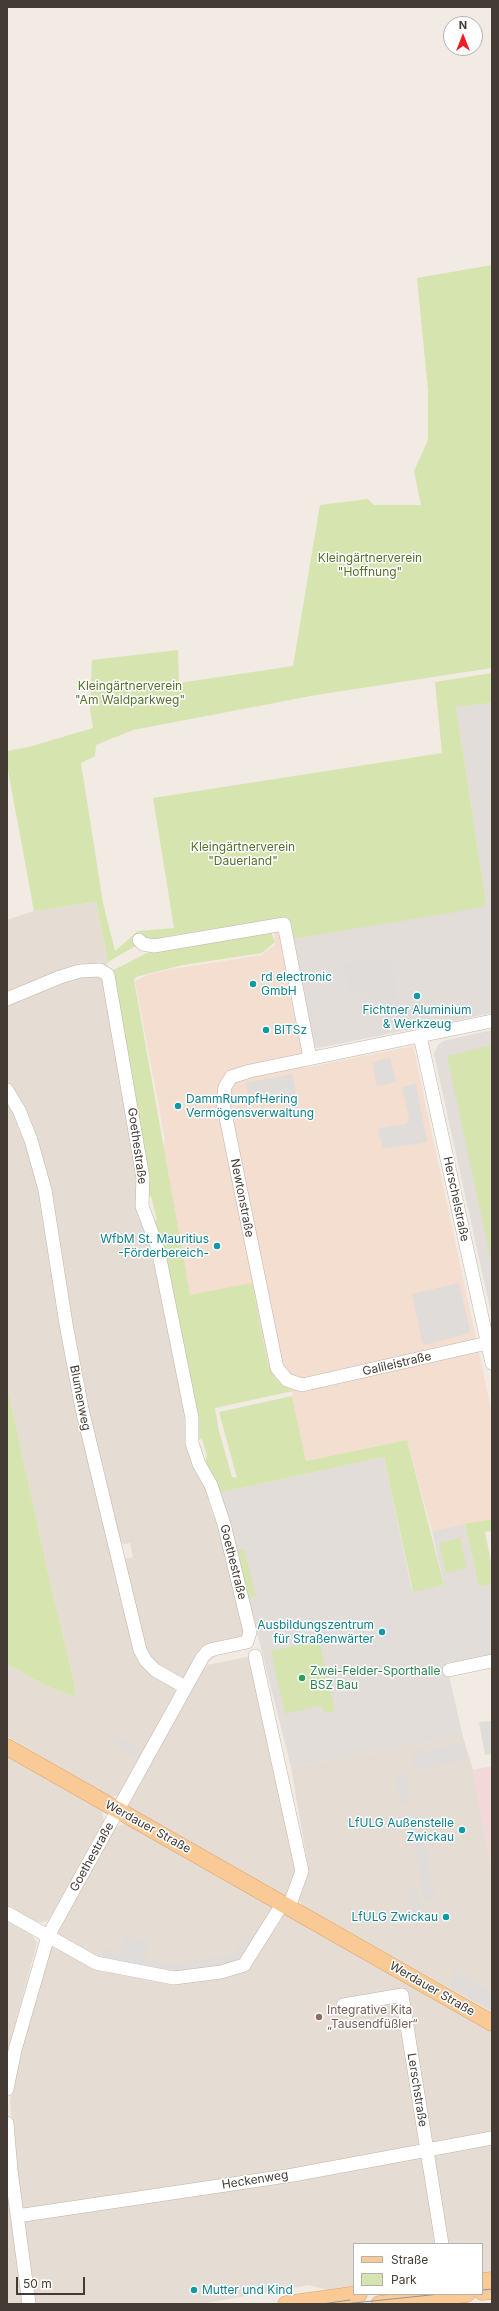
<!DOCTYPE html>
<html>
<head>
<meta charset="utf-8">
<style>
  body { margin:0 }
  #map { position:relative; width:499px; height:2311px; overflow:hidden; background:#f1ebe4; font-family:Inter,sans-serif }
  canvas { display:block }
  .frame { position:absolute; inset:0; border:8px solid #433b34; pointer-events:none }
  .legend { position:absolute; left:353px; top:2243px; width:130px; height:52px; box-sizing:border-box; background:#fff; border:1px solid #b4b1ae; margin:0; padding:5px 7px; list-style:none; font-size:12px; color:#433b34 }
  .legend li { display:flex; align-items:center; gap:8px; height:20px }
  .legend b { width:20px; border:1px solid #b4b1ae }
  .north { position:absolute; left:443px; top:16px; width:40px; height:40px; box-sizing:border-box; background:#fff; border:1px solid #b4b1ae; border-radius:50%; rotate:0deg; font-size:11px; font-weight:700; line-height:16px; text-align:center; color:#433b34 }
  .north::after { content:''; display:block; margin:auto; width:14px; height:18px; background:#ef1e25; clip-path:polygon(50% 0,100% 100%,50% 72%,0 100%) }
  .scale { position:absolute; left:16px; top:2277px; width:69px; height:18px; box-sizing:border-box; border:2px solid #433b34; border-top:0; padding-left:5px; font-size:12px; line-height:14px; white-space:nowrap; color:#433b34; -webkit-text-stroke:3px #fff; paint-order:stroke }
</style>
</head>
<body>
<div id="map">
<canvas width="499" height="2311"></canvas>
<div class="frame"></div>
<ul class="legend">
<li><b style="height:5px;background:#f9ca96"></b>Straße</li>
<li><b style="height:11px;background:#d6e4af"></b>Park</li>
</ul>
<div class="north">N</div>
<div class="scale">50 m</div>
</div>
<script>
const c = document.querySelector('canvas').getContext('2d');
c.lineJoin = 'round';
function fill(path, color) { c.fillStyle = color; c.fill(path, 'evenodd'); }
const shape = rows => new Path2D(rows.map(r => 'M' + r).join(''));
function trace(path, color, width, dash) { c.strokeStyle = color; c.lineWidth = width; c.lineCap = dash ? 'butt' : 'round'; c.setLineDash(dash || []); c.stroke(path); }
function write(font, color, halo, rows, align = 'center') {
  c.font = font + ' Inter,sans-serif'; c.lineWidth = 3; c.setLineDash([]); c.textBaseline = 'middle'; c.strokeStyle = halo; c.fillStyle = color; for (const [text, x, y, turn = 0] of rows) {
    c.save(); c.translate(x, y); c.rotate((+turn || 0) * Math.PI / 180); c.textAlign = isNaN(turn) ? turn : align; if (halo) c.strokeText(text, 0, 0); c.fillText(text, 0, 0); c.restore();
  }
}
fill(shape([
  [96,902,108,962,104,968,7,994,7,920,34,911],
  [100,976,104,980,138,1168,137,1212,150,1246,186,1420,211,1510,223,1541,243,1627,243,1636,183,1681,156,1664,147,1653,128,1580,125,1559,133,1557,130,1543,124,1544,116,1538,17,1095,7,1081,7,1004,74,978],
  [7,1099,29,1147,36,1173,131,1636,175,1689,176,1695,120,1795,110,1797,7,1736,7,1664,45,1685,75,1697,74,1681,51,1586,7,1386],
  [247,1657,251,1662,298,1870,288,1894,282,1896,127,1807,126,1799,202,1666],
  [463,1737,473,1770,492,1871,492,2012,303,1906,298,1899,308,1867,291,1767],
  [7,1754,101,1806,104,1821,48,1921,34,1923,7,1907],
  [129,1823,492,2030,492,2275,482,2276,482,2244,354,2244,354,2288,328,2290,309,2285,200,2304,34,2304,16,2174,10,2101,17,2064,56,1927,115,1827],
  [7,1919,31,1933,37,1943,7,2053],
  [7,2188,24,2304,7,2304]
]), '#e5dcd3');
fill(shape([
  [273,931,279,933,281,940,305,1068,413,1046,492,1413,492,1519,432,1531,407,1440,306,1461,292,1396,293,1391,278,1382,268,1365,252,1284,190,1296,173,1210,168,1170,163,1149,165,1139,135,981,147,975,173,969,262,955,275,945,275,936]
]), '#f3ded0');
fill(shape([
  [492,703,492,1013,313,1049,292,939,486,902,456,707],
  [492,1030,492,1317,434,1054,438,1045,443,1041],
  [384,1457,412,1591,444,1585,432,1531,465,1524,479,1587,492,1584,492,1655,446,1663,463,1737,291,1767,261,1648,218,1493]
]), '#e3ddd9');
fill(shape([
  [492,1766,492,1871,473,1770]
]), '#f2d8d9');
fill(shape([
  [492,265,492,668,316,695,133,730,96,745,95,756,81,763,103,903,115,951,138,931,174,928,153,798,442,753,435,682,492,673,492,703,456,707,486,902,481,907,456,912,292,939,288,917,175,935,137,945,108,962,96,902,34,911,7,765,7,751,29,747,93,728,90,709,92,660,178,650,179,683,293,666,320,505,368,499,374,505,421,505,414,471,428,440,428,390,417,278],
  [271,932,275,942,262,953,183,965,147,974,136,977,134,980,190,1295,252,1283,268,1365,278,1382,293,1391,215,1408,219,1431,232,1477,237,1478,219,1412,292,1396,306,1461,407,1440,444,1585,413,1592,384,1457,218,1493,204,1465,207,1456,202,1439,195,1440,151,1224,157,1220,151,1196,144,1198,110,972,147,953],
  [492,1045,492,1265,447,1056],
  [7,1386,51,1586,74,1681,75,1697,45,1685,7,1664],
  [492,1519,492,1531,485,1532,492,1567,492,1584,479,1587,465,1524],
  [460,1538,467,1568,446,1573,439,1543],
  [244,1549,256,1596,247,1598,236,1551],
  [319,1641,335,1711,324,1713,322,1705,285,1714,271,1651]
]), '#d6e4af');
fill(shape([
  [390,957,399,1006,389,1009,365,994,349,991,343,964],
  [390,1058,396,1082,377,1086,372,1062],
  [292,1074,297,1096,251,1105,246,1083],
  [416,1084,427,1142,383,1149,378,1129,406,1124,409,1118,402,1087],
  [459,1283,470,1331,466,1334,423,1345,412,1294],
  [492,1721,492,1754,485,1755,479,1722],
  [117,1736,140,1749,136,1757,112,1742],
  [462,1743,466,1760,416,1770,412,1753],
  [405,1772,410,1803,401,1805,395,1774],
  [419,1813,435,1899,425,1901,409,1815],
  [417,1890,421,1911,413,1913,409,1892],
  [126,1936,148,1941,144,1959,162,1964,175,1964,231,1955,237,1950,245,1937,252,1941,241,1960,228,1965,172,1973,102,1958,104,1949,121,1954],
  [452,1970,492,1993,492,2010,453,1988]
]), '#dfdcd9');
const minor = shape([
  [139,940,143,944,154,946,284,924,310,1058],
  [7,999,60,977,80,971,100,970,108,975,143,1178,142,1206,158,1249,192,1418,192,1443,199,1464,211,1485,224,1524,250,1632,247,1642,214,1649,208,1651,202,1658,48,1936,15,2050,7,2089],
  [492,1021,250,1071,231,1077,225,1087,223,1103,277,1368,287,1380,302,1385,492,1342],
  [420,1036,492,1363],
  [7,1090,19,1110,31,1140,45,1190,66,1324,82,1409,140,1650,146,1661,155,1670,185,1687],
  [255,1656,302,1871,289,1907],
  [449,1670,492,1661],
  [7,1913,96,1963,174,1978,221,1972,244,1965,283,1903],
  [343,2005,402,1995,442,2244],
  [7,2123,11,2170,29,2304],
  [17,2216,293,2175,492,2138]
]);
const major = shape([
  [7,1747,492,2023],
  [482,2281,492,2280],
  [482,2292,492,2291],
  [286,2304,359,2294],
  [379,2304,467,2294]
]);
trace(minor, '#bfb4aa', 14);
trace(major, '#dda467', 17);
trace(minor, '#fff', 13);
trace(major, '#f9ca96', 16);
trace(shape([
  [482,2290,492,2289],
  [322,2304,350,2300],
  [344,2304,440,2294]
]), '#949494', 1);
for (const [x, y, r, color] of [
  [253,984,4,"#0f9aa8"],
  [417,996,4,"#0f9aa8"],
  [266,1030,4,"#0f9aa8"],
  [178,1106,4,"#0f9aa8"],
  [217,1246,4,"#0f9aa8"],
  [382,1632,4,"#0f9aa8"],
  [302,1678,4,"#2e9e5b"],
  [462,1830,4,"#0f9aa8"],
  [446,1917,4,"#0f9aa8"],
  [319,2017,4,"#8d6e63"],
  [194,2290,4,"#0f9aa8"]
]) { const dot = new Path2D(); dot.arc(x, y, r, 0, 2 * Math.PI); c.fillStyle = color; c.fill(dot); trace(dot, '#fff', 1.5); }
write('12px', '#52712b', '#fff', [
  ["Kleingärtnerverein",370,558],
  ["\"Hoffnung\"",370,572],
  ["Kleingärtnerverein",130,686],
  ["\"Am Waldparkweg\"",130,700],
  ["Kleingärtnerverein",243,847],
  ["\"Dauerland\"",243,861]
]);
write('12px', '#0d838f', '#fff', [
  ["rd electronic",261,977],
  ["GmbH",261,991],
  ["Fichtner Aluminium",417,1010,"center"],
  ["& Werkzeug",417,1024,"center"],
  ["BITSz",274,1030],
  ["DammRumpfHering",186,1099],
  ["Vermögensverwaltung",186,1113],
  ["WfbM St. Mauritius",209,1239,"right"],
  ["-Förderbereich-",209,1253,"right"],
  ["Ausbildungszentrum",374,1625,"right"],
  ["für Straßenwärter",374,1639,"right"],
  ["LfULG Außenstelle",454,1823,"right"],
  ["Zwickau",454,1837,"right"],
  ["LfULG Zwickau",438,1917,"right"],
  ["Mutter und Kind",202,2290]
], 'left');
write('12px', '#433b34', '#fff', [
  ["Goethestraße",137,1146,82],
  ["Newtonstraße",242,1198,79],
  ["Herschelstraße",456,1199,78],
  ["Galileistraße",397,1364,-13],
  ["Blumenweg",80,1398,79],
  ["Goethestraße",233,1562,76],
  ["Werdauer Straße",148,1827,29],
  ["Goethestraße",92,1857,-61],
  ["Werdauer Straße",432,1989,30],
  ["Lerschstraße",417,2090,81],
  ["Heckenweg",255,2180,-9]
]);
write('12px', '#27864d', '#fff', [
  ["Zwei-Felder-Sporthalle",310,1671],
  ["BSZ Bau",310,1685]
], 'left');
write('12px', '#785e54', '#fff', [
  ["Integrative Kita",327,2010],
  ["„Tausendfüßler“",327,2024]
], 'left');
</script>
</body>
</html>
